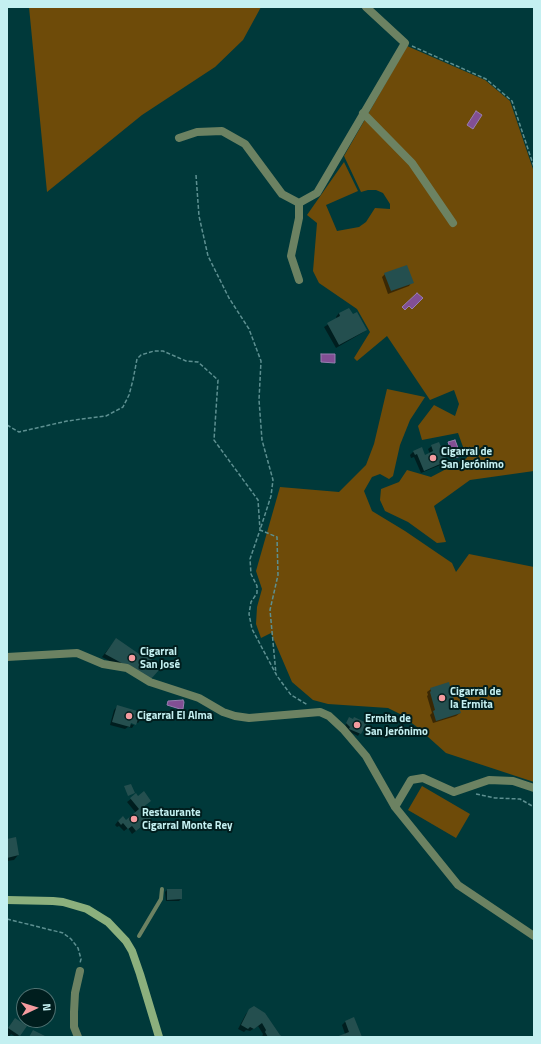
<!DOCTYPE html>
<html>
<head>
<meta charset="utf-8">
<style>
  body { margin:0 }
  #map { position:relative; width:541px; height:1044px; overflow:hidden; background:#00393a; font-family:"Titillium Web",sans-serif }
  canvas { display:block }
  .frame { position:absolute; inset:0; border:8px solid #c4f0f1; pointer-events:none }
  .north { position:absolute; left:16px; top:988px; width:40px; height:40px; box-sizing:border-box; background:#001e1e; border:1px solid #4e7272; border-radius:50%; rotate:86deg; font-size:11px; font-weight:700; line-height:16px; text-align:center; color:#c4f0f1 }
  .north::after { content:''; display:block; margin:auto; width:14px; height:18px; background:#f49b9f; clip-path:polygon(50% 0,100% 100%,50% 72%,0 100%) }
</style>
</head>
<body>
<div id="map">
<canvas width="541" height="1044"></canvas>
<div class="frame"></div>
<div class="north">N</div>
</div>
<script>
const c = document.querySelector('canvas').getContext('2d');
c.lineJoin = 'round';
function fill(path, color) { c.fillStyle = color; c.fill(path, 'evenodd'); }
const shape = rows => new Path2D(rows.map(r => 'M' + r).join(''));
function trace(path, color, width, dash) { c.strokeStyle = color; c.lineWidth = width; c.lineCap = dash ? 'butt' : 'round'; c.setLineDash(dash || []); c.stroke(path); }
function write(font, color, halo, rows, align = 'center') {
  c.font = font + ' "Titillium Web",sans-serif'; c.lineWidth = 4; c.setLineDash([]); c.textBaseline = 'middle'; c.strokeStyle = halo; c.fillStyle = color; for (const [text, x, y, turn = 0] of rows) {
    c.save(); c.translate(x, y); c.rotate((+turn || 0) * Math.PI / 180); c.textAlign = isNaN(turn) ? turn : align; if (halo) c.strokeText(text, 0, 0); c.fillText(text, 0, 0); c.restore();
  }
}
fill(shape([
  [29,7,261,7,243,40,215,67,142,115,47,192],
  [407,46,485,80,510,101,534,172,534,471,470,480,434,506,446,542,437,543,408,522,385,511,380,500,381,489,399,482,407,470,431,477,467,458,458,433,422,440,418,426,434,405,455,416,459,404,454,390,430,400,387,336,357,361,354,358,370,332,357,309,319,283,313,271,317,223,307,215,344,162,358,191,326,205,337,231,359,227,366,222,375,208,390,209,390,204,383,193,376,190,368,190,361,192,344,156],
  [387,389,425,397,410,420,400,445,393,476,389,479,380,474,372,477,364,491,372,511,405,531,452,563,456,572,469,554,534,567,534,782,446,753,417,727,400,714,388,708,328,704,313,700,292,682,271,633,261,638,256,624,257,607,262,589,256,571,280,487,339,492,366,465,374,444],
  [422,786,470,814,456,838,408,810]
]), '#6e4b09');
const water = shape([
  [476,111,482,115,473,129,467,125,476,111],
  [417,293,423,298,412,309,409,306,405,310,402,307,417,293],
  [321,354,335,354,335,363,321,362,321,354],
  [455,440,461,456,454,458,448,442,455,440],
  [183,700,184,702,183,709,180,709,167,705,168,701,183,700]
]);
fill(water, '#824f94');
trace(water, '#967fb0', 1);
fill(shape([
  [385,274,412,282,409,286,388,294,382,277],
  [339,313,366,330,362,333,336,348,324,327,337,319,336,317],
  [432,446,446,461,443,464,421,473,414,457,411,458,410,455,413,452,425,456,430,454,428,449],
  [116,639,150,663,147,681,102,657],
  [431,689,455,706,460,713,456,716,433,723,430,715,432,713,427,696,428,695,427,692],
  [117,707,141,719,138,723,136,722,135,725,135,723,126,723,134,725,132,728,128,727,125,729,110,725,114,710],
  [349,718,365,724,358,736,348,731,345,726],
  [136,795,146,823,132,834,128,828,124,831,119,826,117,827,115,825,118,821,126,821,136,813,127,802],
  [7,840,18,855,14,860,7,861],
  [167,890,181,899,179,901,166,901,165,892],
  [250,1010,281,1037,262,1037,263,1034,258,1026,250,1031,246,1030,244,1032,238,1029,246,1014],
  [354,1019,361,1037,339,1037,345,1034,342,1025,345,1022],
  [13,1021,19,1035,16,1037,11,1034,9,1037,7,1037,7,1030]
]), '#0007');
fill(shape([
  [407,265,414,283,391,291,384,273],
  [349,308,353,314,357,312,367,330,339,345,327,323,340,316,339,313],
  [439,442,447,461,424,471,417,454,415,455,413,451,422,447,425,455,433,451,431,445],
  [116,638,142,656,145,653,153,661,151,663,159,670,151,679,105,654],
  [449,682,455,704,458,704,461,713,436,721,433,711,435,710,430,692,431,691,430,688],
  [117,705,144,713,142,720,138,719,136,725,131,723,130,727,112,722],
  [349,717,353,719,354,717,367,723,361,734,349,729,350,727,346,723],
  [131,784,135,793,128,796,124,786],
  [144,791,151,801,142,808,151,819,136,831,132,826,128,829,123,823,121,825,118,821,123,816,126,820,139,809,130,798,136,793,138,796],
  [16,837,19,855,7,858,7,839],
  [167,889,182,889,182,899,167,900],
  [254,1006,265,1013,280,1035,283,1037,268,1037,265,1032,266,1030,262,1023,254,1029,250,1027,248,1029,241,1025,249,1009],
  [354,1017,362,1037,336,1037,349,1032,345,1021],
  [15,1018,27,1026,20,1036,8,1028],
  [33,1030,47,1037,29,1037]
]), '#244f4f');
trace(shape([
  [412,46,486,79,512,101,534,167],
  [196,175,199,216,208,256,229,298,249,329,261,361,259,400,262,440,273,480,271,496,260,530,277,537,278,575,270,610,276,674],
  [7,425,19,432,67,421,106,416,123,407,129,395,133,380,137,359,141,355,154,351,163,351,186,361,198,362,218,380,214,440,258,500,260,530,250,559,251,574,257,586,257,593,251,602,249,614,252,629,277,676,291,695,308,705],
  [476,794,495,798,520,799,534,807],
  [7,919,63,933,71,939,78,948,81,959,80,963]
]), '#5d9091', 1.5, [4, 2]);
trace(shape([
  [139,936,161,899,162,889]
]), '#6c8262', 4);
trace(shape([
  [363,113,412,163,453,223],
  [179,138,197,132,222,131,245,144,282,194,299,203],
  [299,203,317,193,405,43,366,7],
  [299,203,299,218,291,256,299,280],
  [7,657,77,653,103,664,127,668,150,682,199,698,223,712,235,716,249,718,320,712,329,716,343,729,366,756,395,807,458,885,534,936],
  [395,807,411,780,423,778,454,792,489,780,513,781,534,788],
  [78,1037,74,1027,74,1012,75,993,80,971]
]), '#6c8262', 8);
trace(shape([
  [7,900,53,901,63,902,87,909,108,922,126,941,132,951,140,974,159,1037]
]), '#8cb07d', 8);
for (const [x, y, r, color] of [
  [433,458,4,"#f49b9f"],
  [132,658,4,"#f49b9f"],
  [442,698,4,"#f49b9f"],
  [129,716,4,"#f49b9f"],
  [357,725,4,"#f49b9f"],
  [134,819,4,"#f49b9f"]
]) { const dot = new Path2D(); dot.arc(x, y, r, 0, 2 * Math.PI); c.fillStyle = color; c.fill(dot); trace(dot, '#001e1e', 1.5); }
write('bold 11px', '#c4f0f1', '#001e1e', [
  ["Cigarral de",441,452],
  ["San Jerónimo",441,465],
  ["Cigarral",140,652],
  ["San José",140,665],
  ["Cigarral de",450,692],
  ["la Ermita",450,705],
  ["Cigarral El Alma",137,716],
  ["Ermita de",365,719],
  ["San Jerónimo",365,732],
  ["Restaurante",142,813],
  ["Cigarral Monte Rey",142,826]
], 'left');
</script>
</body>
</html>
